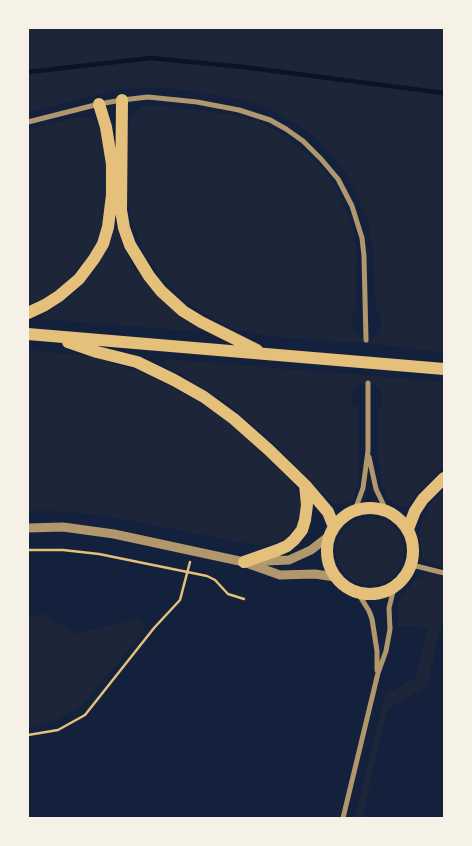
<!DOCTYPE html>
<html>
<head>
<meta charset="utf-8">
<style>
  body { margin:0 }
  #map { position:relative; width:472px; height:846px; overflow:hidden; background:#14213d; font-family:Figtree,sans-serif }
  canvas { display:block }
  .frame { position:absolute; inset:0; border:29px solid #f6f1e7; pointer-events:none }
</style>
</head>
<body>
<div id="map">
<canvas width="472" height="846"></canvas>
<div class="frame"></div>
</div>
<script>
const c = document.querySelector('canvas').getContext('2d');
c.lineJoin = 'round';
function fill(path, color) { c.fillStyle = color; c.fill(path, 'evenodd'); }
const shape = rows => new Path2D(rows.map(r => 'M' + r).join(''));
function trace(path, color, width, dash) { c.strokeStyle = color; c.lineWidth = width; c.lineCap = dash ? 'butt' : 'round'; c.setLineDash(dash || []); c.stroke(path); }
fill(shape([
  [28,28,444,28,444,353,393,346,266,336,235,329,209,316,184,301,162,279,145,254,132,224,128,207,126,183,128,127,131,116,142,106,151,105,235,115,261,123,282,134,303,150,321,167,336,187,345,208,354,235,357,256,356,311,352,311,352,326,356,334,361,338,369,340,377,336,381,328,380,312,376,312,373,250,368,220,347,176,335,159,316,138,299,126,268,108,241,99,169,88,134,88,111,91,28,112],
  [74,118,85,118,92,120,98,124,102,130,108,157,107,205,103,227,91,253,77,270,54,293,28,306,28,129],
  [116,225,122,243,134,268,155,293,176,313,196,326,202,332,43,319,44,315,77,291,96,269],
  [28,350,91,356,140,372,172,387,208,408,239,430,270,458,295,486,301,501,301,514,294,528,286,538,274,543,259,545,243,543,107,516,56,511,28,511],
  [167,359,444,382,444,465,419,491,409,504,403,507,393,503,387,498,383,487,379,466,377,409,382,408,381,394,379,388,374,384,368,383,356,386,353,390,351,406,358,407,359,476,355,493,353,500,348,503,342,505,333,503,276,446,239,412,219,397,165,365,165,362],
  [444,488,444,569,428,562,423,558,419,534,421,523,431,503],
  '336 551a34 34 0 1 1 68 0a34 34 0 1 1-68 0Z',
  [428,573,444,577,444,614,427,686,387,710,362,818,355,818,385,695,416,677,428,628,398,626,398,602,415,579],
  [43,614,76,634,140,619,144,625,143,633,81,707,51,722,28,727,28,627,29,616]
]), '#1d2539');
trace(shape([
  [28,72,151,58,243,67,444,93]
]), '#0b132b', 4.5);
trace(shape([
  [28,550,63,550,99,554,207,576,215,580,228,594,244,599],
  [28,735,58,730,85,715,154,628,180,600,190,562]
]), '#e5c07b', 2.5);
trace(shape([
  [28,122,99,104,122,100,148,97,197,102,239,110,270,120,286,129,303,141,321,159,338,179,352,206,362,238,364,256,366,340],
  [369,457,376,489,386,510],
  [355,510,363,488,368,451,368,383],
  [412,565,444,573],
  [358,593,369,611,372,619,377,651,377,670],
  [343,818,378,673,386,651,390,629,389,608,394,588]
]), '#b1986c', 5);
trace(shape([
  [28,528,63,527,114,534,244,562,289,560,311,550,329,536],
  [249,564,280,575,315,574,335,577]
]), '#b1986c', 9);
trace(shape([
  [122,100,121,210,124,228,130,245,149,276,161,291,183,311,201,322,257,350],
  [28,313,45,305,59,296,79,279,94,259,103,244,108,227,112,195,112,164,106,127,99,104],
  [28,334,444,369],
  [68,342,97,352,137,362,174,380,204,397,234,419,269,450,305,485,328,512,334,527],
  '327 551a43 43 0 1 1 86 0a43 43 0 1 1-86 0Z',
  [408,529,415,511,423,499,444,478],
  [244,562,278,550,287,546,294,540,302,530,305,520,307,505,305,485]
]), '#e5c07b', 12);
</script>
</body>
</html>
